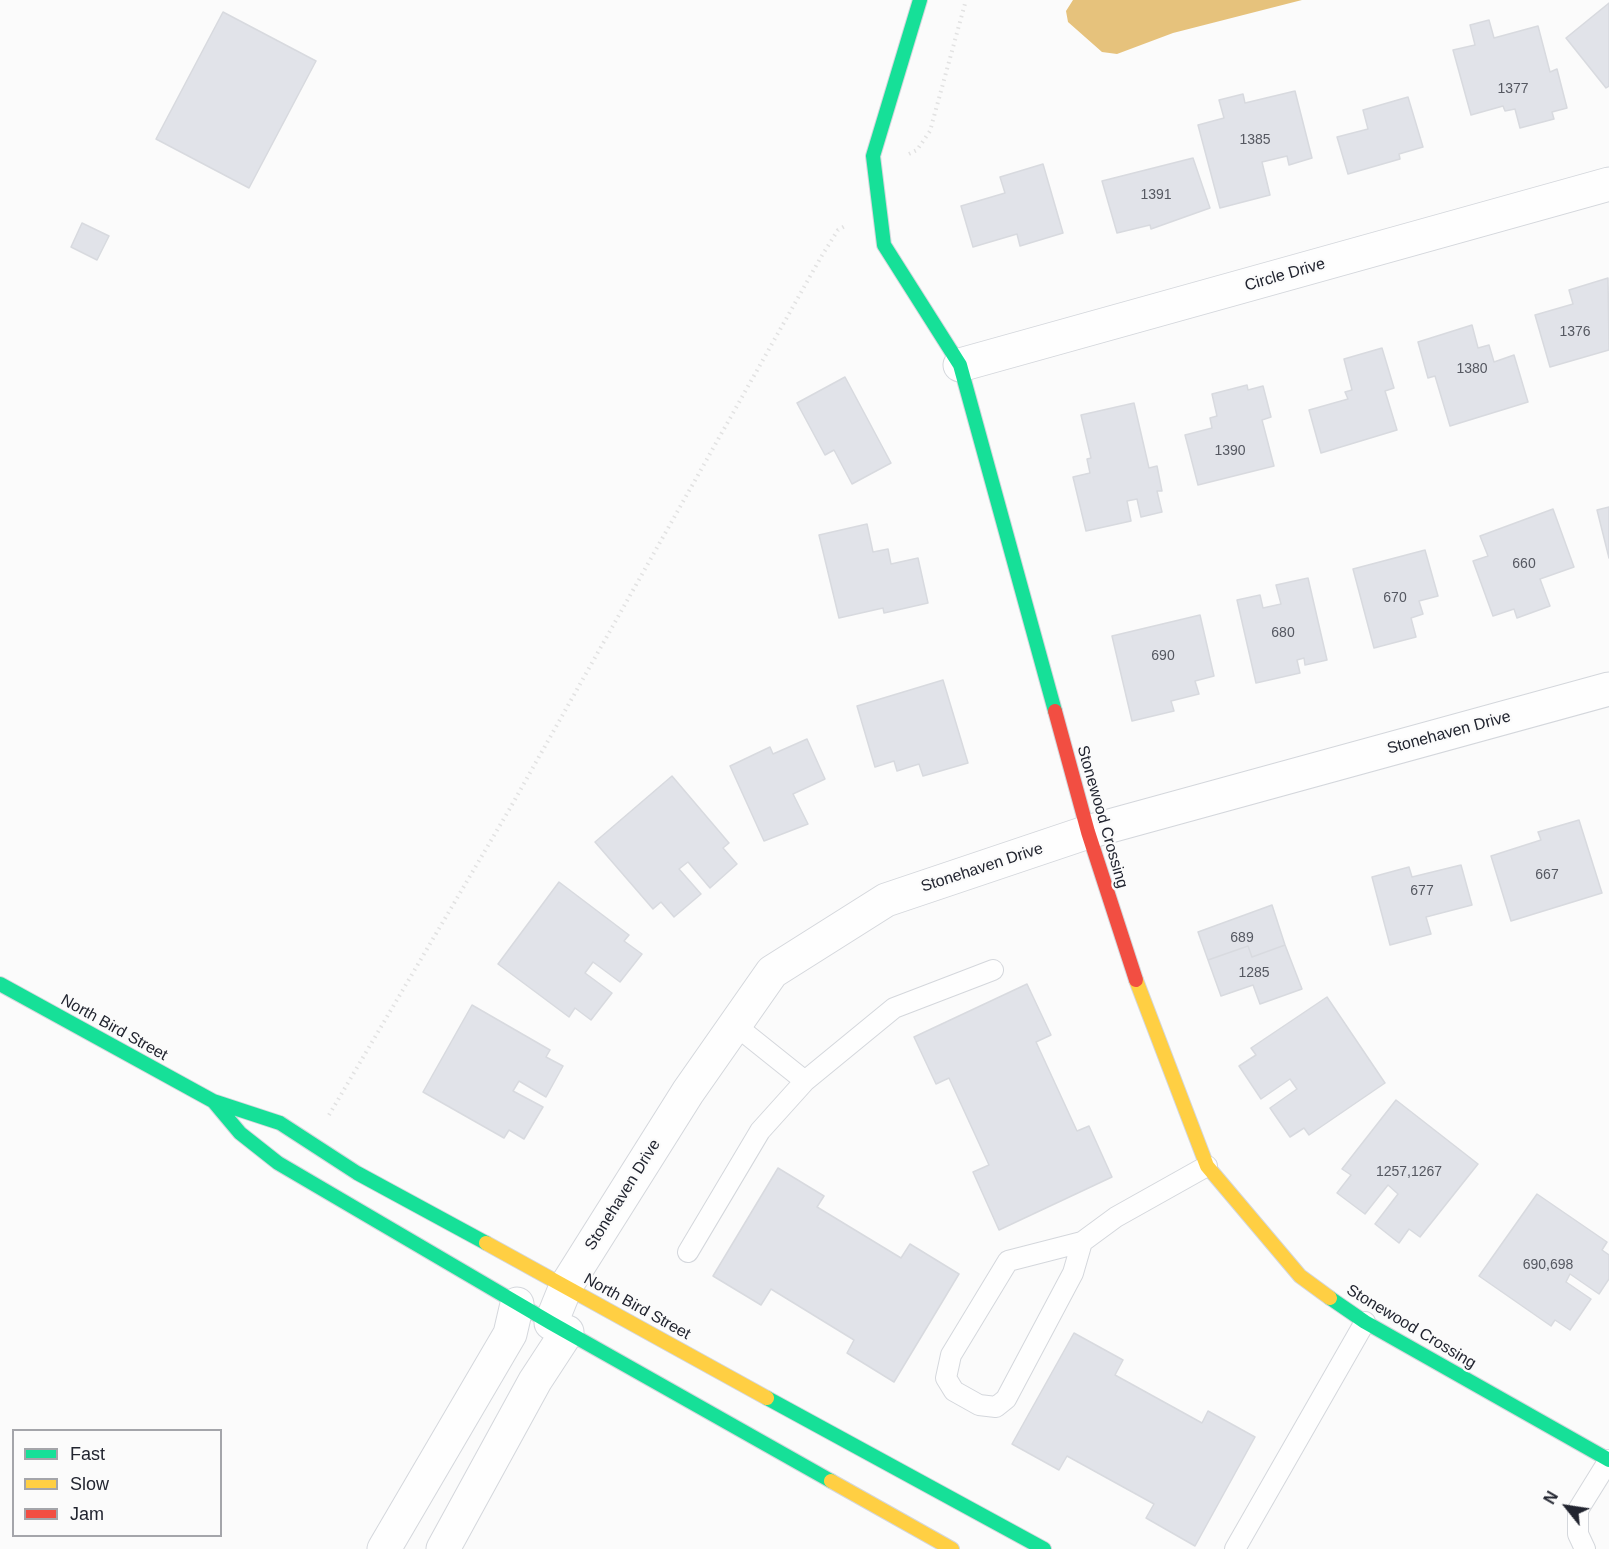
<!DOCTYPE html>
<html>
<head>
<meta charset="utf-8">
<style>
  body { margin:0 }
  #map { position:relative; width:1609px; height:1549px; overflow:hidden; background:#fbfbfb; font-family:Helvetica,sans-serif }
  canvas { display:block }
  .legend { position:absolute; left:12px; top:1429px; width:210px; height:108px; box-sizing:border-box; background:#fbfbfb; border:2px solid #a4a5aa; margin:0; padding:8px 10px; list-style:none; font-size:18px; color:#222530 }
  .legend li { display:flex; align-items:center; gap:12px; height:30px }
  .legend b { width:30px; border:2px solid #a4a5aa }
  .north { position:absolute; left:1537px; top:1477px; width:60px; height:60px; -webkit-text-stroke:4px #fbfbfb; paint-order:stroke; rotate:300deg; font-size:16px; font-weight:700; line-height:24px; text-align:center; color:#222530 }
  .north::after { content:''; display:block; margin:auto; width:21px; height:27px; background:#222530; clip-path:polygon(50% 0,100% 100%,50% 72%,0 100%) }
</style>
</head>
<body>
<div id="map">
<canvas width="1609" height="1549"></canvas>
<ul class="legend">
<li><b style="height:8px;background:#16e098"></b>Fast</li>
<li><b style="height:8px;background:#ffcf43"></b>Slow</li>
<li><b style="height:8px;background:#f24e42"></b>Jam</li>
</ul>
<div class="north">N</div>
</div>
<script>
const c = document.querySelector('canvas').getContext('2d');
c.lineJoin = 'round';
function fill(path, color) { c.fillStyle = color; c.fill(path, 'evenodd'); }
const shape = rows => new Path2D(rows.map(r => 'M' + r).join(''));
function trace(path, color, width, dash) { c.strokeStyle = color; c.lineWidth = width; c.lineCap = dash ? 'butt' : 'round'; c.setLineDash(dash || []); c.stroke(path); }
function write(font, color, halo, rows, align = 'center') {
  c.font = font + ' Helvetica,sans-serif'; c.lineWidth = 4.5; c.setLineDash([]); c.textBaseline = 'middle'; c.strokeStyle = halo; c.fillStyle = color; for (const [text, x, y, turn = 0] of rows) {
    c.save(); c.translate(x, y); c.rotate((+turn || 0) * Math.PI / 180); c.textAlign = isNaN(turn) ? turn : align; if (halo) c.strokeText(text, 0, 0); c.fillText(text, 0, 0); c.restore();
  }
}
fill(shape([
  [1073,0,1302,0,1173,33,1117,54,1102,52,1068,22,1066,11]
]), '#e6c27c');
const building = shape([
  [1609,3,1609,86,1606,88,1566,38,1609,3],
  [223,12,316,61,249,188,156,139,223,12],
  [1489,20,1494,38,1538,26,1550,72,1557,69,1567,108,1552,112,1554,119,1520,128,1515,109,1505,111,1503,106,1471,115,1453,50,1475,45,1470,25,1489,20],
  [1295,91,1312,158,1289,165,1287,156,1262,162,1270,195,1220,208,1198,125,1224,118,1219,100,1243,94,1245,103,1295,91],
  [1408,97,1423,147,1399,154,1400,159,1348,174,1337,137,1368,129,1363,110,1408,97],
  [1193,158,1210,208,1151,229,1150,225,1117,233,1102,181,1193,158],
  [1043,164,1063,233,1020,246,1017,234,973,247,961,206,1005,193,1000,177,1043,164],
  [82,223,109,236,97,260,71,247,82,223],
  [1608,278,1609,350,1550,367,1535,315,1573,304,1569,290,1608,278],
  [1472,325,1478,348,1489,345,1494,362,1514,355,1528,402,1450,426,1435,376,1428,378,1418,342,1472,325],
  [1382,348,1394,388,1385,391,1397,430,1321,453,1309,410,1348,399,1345,392,1352,390,1344,359,1382,348],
  [845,377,891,463,852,484,834,450,825,455,797,403,845,377],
  [1247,385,1248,390,1263,386,1271,417,1262,420,1274,466,1198,485,1185,435,1212,428,1210,418,1217,416,1212,394,1247,385],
  [1134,403,1149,468,1157,466,1162,491,1157,491,1162,512,1141,517,1137,499,1127,501,1131,521,1086,531,1073,477,1090,473,1087,459,1091,458,1081,415,1134,403],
  [1609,507,1609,558,1597,510,1609,507],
  [1553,509,1574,567,1540,579,1550,606,1517,618,1514,609,1493,616,1473,561,1488,556,1480,536,1553,509],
  [867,524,873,552,888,549,891,564,918,558,928,603,884,613,883,608,839,618,819,535,867,524],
  [1425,550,1438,596,1419,601,1423,614,1411,618,1416,637,1374,648,1353,569,1425,550],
  [1308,578,1327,660,1305,665,1304,658,1297,660,1300,673,1256,683,1237,600,1260,595,1263,608,1281,604,1276,585,1308,578],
  [1200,615,1214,676,1195,681,1199,694,1171,701,1174,711,1132,721,1112,636,1200,615],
  [943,680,968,763,923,776,919,764,897,771,894,761,875,767,857,706,943,680],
  [807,739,825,779,793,794,808,824,764,841,730,766,770,747,773,754,807,739],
  [672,776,729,843,723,848,737,864,710,888,688,862,679,869,701,894,674,917,661,902,653,909,595,842,672,776],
  [1579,820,1602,893,1511,921,1491,856,1541,840,1538,832,1579,820],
  [1461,865,1472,905,1426,917,1431,934,1390,945,1372,877,1409,867,1412,877,1461,865],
  [559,882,629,935,624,941,642,954,620,982,593,962,585,973,612,993,591,1020,575,1008,569,1017,498,964,559,882],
  [1272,905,1285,945,1252,957,1248,946,1208,960,1198,932,1272,905],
  [1285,945,1302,989,1260,1004,1253,985,1221,996,1208,960,1248,946,1252,957,1285,945],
  [1027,984,1051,1035,1036,1042,1077,1131,1089,1126,1112,1177,999,1230,973,1172,989,1165,949,1078,936,1084,914,1037,1027,984],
  [1327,997,1385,1083,1309,1135,1304,1128,1290,1137,1270,1108,1297,1089,1290,1079,1261,1099,1239,1066,1256,1055,1251,1048,1327,997],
  [472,1005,550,1050,546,1057,563,1066,546,1097,519,1081,513,1091,543,1107,524,1139,509,1130,504,1138,423,1092,472,1005],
  [1396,1100,1478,1164,1420,1237,1409,1229,1399,1243,1375,1224,1398,1194,1388,1185,1365,1214,1337,1193,1351,1175,1342,1169,1396,1100],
  [778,1168,824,1196,817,1207,901,1258,910,1244,959,1274,894,1382,847,1353,854,1340,771,1289,761,1305,713,1276,778,1168],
  [1537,1194,1607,1242,1602,1250,1609,1255,1609,1279,1599,1294,1570,1274,1566,1282,1591,1299,1570,1330,1555,1320,1551,1326,1479,1276,1537,1194],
  [1074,1333,1123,1360,1115,1375,1202,1423,1208,1411,1255,1437,1195,1546,1146,1518,1154,1504,1067,1456,1059,1470,1012,1444,1074,1333]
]);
fill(building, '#e1e3e9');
trace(building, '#d8dadf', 1.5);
const lane = shape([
  [735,1025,805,1081],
  [1082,1242,1008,1261,951,1355,946,1378,954,1391,979,1405,996,1407,1006,1399,1073,1273,1082,1242,1116,1217,1207,1166],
  [688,1252,760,1131,805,1081,894,1008,993,970],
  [1235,1549,1365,1322],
  [1585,1549,1578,1534,1578,1510,1609,1460]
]);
const street = shape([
  [960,365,1609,184],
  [551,1323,566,1286,688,1092,772,972,886,900,1088,832,1609,689],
  [384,1549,510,1334,517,1304],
  [443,1549,535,1381,567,1332]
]);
const fast = shape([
  [920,0,873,156,884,245,960,365,1055,711],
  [0,984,213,1101,280,1123,357,1173,486,1243],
  [214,1102,240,1133,278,1163,551,1323,831,1481],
  [1330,1298,1365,1322,1609,1460],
  [767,1398,1044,1549]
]);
const slow = shape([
  [1136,980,1207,1166,1300,1276,1330,1298],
  [486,1243,767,1398],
  [831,1481,952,1549]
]);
const jam = shape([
  [1055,711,1088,832,1136,980]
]);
trace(lane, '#d4d7dc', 22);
trace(street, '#d4d7dc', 35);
trace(fast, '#d4d7dc', 16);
trace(slow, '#d4d7dc', 16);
trace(jam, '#d4d7dc', 16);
trace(shape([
  [909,154,917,150,930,131,966,0],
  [329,1115,509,810,821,257,838,230,847,225]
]), '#e2e2e2', 4, [1.5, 4.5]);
trace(lane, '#fefefe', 20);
trace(street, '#fefefe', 33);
trace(fast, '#16e098', 14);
trace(slow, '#ffcf43', 14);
trace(jam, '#f24e42', 14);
write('14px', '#555861', null, [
  ["1377",1513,89],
  ["1385",1255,140],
  ["1391",1156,195],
  ["1376",1575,332],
  ["1380",1472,369],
  ["1390",1230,451],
  ["660",1524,564],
  ["670",1395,598],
  ["680",1283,633],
  ["690",1163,656],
  ["667",1547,875],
  ["677",1422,891],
  ["689",1242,938],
  ["1285",1254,973],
  ["1257,1267",1409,1172],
  ["690,698",1548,1265]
]);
write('16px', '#222530', '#fbfbfb', [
  ["Circle Drive",1285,275,-16],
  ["Stonehaven Drive",1449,733,-15],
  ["Stonewood Crossing",1102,817,74],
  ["Stonehaven Drive",982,868,-18],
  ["North Bird Street",114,1028,29],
  ["Stonehaven Drive",623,1195,-58],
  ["North Bird Street",637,1307,29],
  ["Stonewood Crossing",1411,1327,31]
]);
</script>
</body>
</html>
